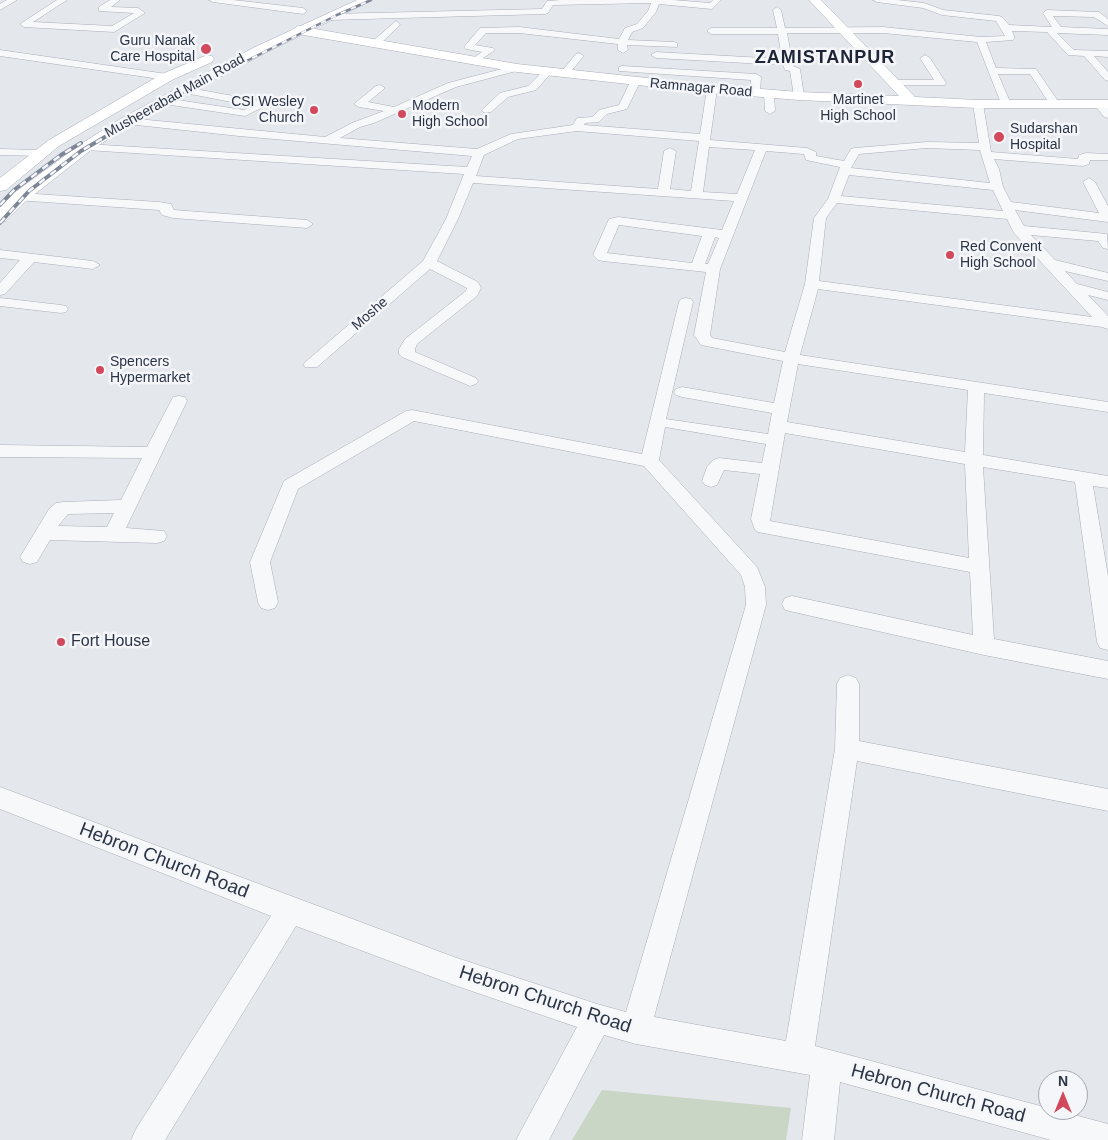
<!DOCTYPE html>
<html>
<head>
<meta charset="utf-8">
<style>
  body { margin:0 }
  #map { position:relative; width:1108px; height:1140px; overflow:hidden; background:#e4e7ec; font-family:Helvetica,sans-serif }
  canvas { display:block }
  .north { position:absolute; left:1038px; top:1070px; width:50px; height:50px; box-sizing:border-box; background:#f4f6f9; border:1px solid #a4a8b1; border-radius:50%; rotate:0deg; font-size:14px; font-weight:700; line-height:20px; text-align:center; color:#2b3445 }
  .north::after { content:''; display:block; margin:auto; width:18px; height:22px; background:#d1495b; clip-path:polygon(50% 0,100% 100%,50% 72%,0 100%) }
</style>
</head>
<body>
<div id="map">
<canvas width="1108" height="1140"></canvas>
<div class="north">N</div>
</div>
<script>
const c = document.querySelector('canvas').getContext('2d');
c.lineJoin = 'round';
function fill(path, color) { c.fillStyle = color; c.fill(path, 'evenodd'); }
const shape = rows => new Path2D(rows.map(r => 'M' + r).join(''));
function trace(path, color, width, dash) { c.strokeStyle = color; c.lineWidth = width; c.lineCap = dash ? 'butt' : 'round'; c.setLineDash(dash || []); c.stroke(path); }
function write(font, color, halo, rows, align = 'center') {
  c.font = font + ' Helvetica,sans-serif'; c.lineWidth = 5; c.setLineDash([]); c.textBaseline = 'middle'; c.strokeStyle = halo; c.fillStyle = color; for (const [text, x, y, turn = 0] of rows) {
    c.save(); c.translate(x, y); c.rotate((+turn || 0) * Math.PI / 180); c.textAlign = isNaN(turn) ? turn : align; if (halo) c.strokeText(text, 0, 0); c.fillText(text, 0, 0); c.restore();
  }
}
fill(shape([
  [602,1090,791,1108,786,1140,572,1140]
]), '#c9d6c5');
const street = shape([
  [7,0,17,0,0,10,0,4,7,0],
  [57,0,67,0,33,22,112,26,134,13,99,11,99,7,110,0,120,0,111,7,138,8,145,13,114,32,24,27,20,24,57,0],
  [209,0,233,0,303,8,307,11,303,14,213,2,209,0],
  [561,0,673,0,710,3,713,0,721,0,712,9,659,4,656,12,643,28,632,32,628,40,674,42,677,43,677,47,627,45,628,50,623,53,618,50,618,44,519,33,486,33,475,45,493,48,495,50,474,64,469,61,482,52,466,49,464,47,480,28,519,27,619,39,625,28,637,24,648,11,651,3,553,5,548,13,545,14,329,20,325,17,329,14,542,9,547,1,561,0],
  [873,0,897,0,924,3,943,10,999,16,1002,17,1009,25,1052,27,1043,13,1047,10,1099,12,1108,19,1108,26,1094,17,1053,16,1061,27,1108,29,1108,35,1057,33,1074,50,1108,51,1108,57,1094,56,1108,72,1108,81,1105,80,1084,56,1068,55,1047,32,1012,31,1015,38,1013,40,986,42,996,68,1036,69,1060,104,1055,107,1051,106,1030,74,998,74,1011,104,1006,107,1002,106,977,42,883,33,787,33,793,66,800,69,804,96,799,99,794,96,790,71,785,70,783,65,656,58,651,55,656,52,782,59,778,34,711,34,707,31,711,28,777,28,773,10,777,7,781,10,785,28,883,27,981,37,1005,36,996,21,942,15,923,8,877,2,873,0],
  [396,21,400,24,399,26,379,45,373,45,373,41,396,21],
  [0,50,167,74,172,77,167,80,0,56,0,50],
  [579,53,584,56,582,58,568,75,562,75,562,71,576,54,579,53],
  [925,55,930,58,946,83,945,85,890,85,890,81,894,80,934,80,920,58,925,55],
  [517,65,520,66,520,70,456,87,374,123,360,127,340,138,477,149,511,134,573,125,577,118,592,117,599,110,619,105,630,82,635,79,640,82,627,109,607,114,599,122,585,123,584,125,700,134,707,89,712,86,717,89,710,140,807,148,816,152,816,156,844,161,851,149,855,148,927,142,979,143,973,104,978,101,983,104,991,152,1078,159,1079,155,1086,153,1108,154,1108,160,1090,160,1089,164,1083,166,994,159,999,169,1003,187,1011,202,1099,213,1083,182,1089,178,1095,182,1108,206,1108,222,1015,210,1024,226,1107,234,1108,249,1103,248,1098,241,1031,235,1055,260,1108,273,1108,281,1065,271,1077,284,1108,292,1108,300,1088,295,1108,316,1108,329,1102,327,818,289,800,355,1108,402,1108,412,984,393,983,455,1108,476,1108,488,1093,486,1108,576,1108,650,1100,648,1097,642,1075,482,983,467,994,639,1108,661,1108,679,984,655,785,610,782,604,785,598,792,596,973,635,970,572,758,532,755,530,751,519,760,474,724,470,717,485,711,487,705,485,702,481,707,467,713,460,719,458,762,463,766,444,665,427,659,460,757,567,765,587,766,605,654,1017,786,1041,835,749,837,684,840,678,848,675,856,678,859,684,859,741,1108,789,1108,811,857,761,815,1046,1048,1108,1048,1110,1056,1110,1108,1124,1108,1140,1051,1140,840,1082,834,1140,802,1140,810,1075,636,1044,604,1035,549,1140,516,1140,577,1027,454,985,296,926,165,1140,131,1140,136,1129,271,916,0,809,0,787,454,957,597,1004,626,1012,746,605,745,587,741,575,644,466,414,421,298,489,270,562,278,602,275,608,268,610,261,608,258,602,250,562,284,481,406,411,412,410,642,454,679,302,681,299,686,298,691,299,693,302,666,419,768,434,772,413,682,397,676,395,674,392,676,389,682,387,774,403,783,361,701,345,694,335,706,272,603,261,598,260,593,255,609,219,618,217,722,230,734,201,473,183,458,219,437,261,478,282,481,288,477,296,417,344,415,349,415,352,476,378,478,381,476,384,470,386,402,357,399,354,399,349,405,339,466,291,467,288,430,269,317,367,305,367,303,364,423,261,446,219,464,174,86,150,80,147,86,144,467,167,472,156,239,136,127,124,122,121,127,118,325,137,352,123,384,111,359,107,354,104,376,86,380,85,385,88,368,102,394,107,448,83,517,65],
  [577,131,699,141,691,191,670,189,676,151,670,148,664,151,658,189,476,176,484,155,518,139,577,131],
  [709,147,755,150,737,194,703,192,709,147],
  [927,148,980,150,990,183,851,168,859,154,927,148],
  [766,151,804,154,806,160,840,167,828,199,814,218,805,284,785,352,712,338,710,335,720,269,766,151],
  [849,175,993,190,1003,211,841,196,849,175],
  [837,203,1007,219,1014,233,1092,317,819,281,826,218,837,203],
  [619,225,702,236,692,263,607,253,619,225],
  [715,237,719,238,708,264,705,264,715,237],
  [798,364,968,390,965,452,787,422,798,364],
  [785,433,965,464,969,558,770,521,785,433],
  [622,66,756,74,761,77,760,93,755,96,750,93,751,80,619,71,619,67,622,66],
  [548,68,553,71,536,90,508,97,491,112,483,112,482,110,500,93,528,86,545,69,548,68],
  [184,87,261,101,263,107,245,116,164,104,159,101,164,98,244,110,252,106,180,92,179,90,184,87],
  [769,91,774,94,775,111,770,114,765,111,764,94,769,91],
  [1099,101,1103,102,1108,108,1108,118,1104,117,1094,104,1099,101],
  [0,149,40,150,46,153,40,156,0,155,0,149],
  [20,193,159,202,171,204,174,210,307,220,313,224,307,228,173,218,162,215,159,210,16,200,14,197,20,193],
  [0,250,93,261,100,265,93,269,34,262,5,294,0,295,0,283,20,260,0,258,0,250],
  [0,298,61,305,66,306,68,309,66,312,61,313,0,306,0,298],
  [179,396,185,397,187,401,126,528,164,531,167,536,164,541,157,543,50,540,37,562,30,564,23,562,20,557,49,509,56,503,63,502,121,500,142,458,0,457,0,445,147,447,171,401,173,397,179,396],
  [114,513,107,527,58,526,68,514,114,513]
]);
const secondary = shape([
  [809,0,821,0,915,97,978,100,1108,100,1108,108,978,108,799,100,712,93,517,72,298,34,292,30,298,26,517,64,712,85,799,92,899,96,809,0]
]);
const primary = shape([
  [357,0,372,0,265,53,132,124,91,150,26,201,6,221,0,222,0,207,14,193,81,144,122,118,255,47,357,0],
  [207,55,212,56,214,59,212,62,172,80,59,146,6,190,0,191,0,178,49,140,162,74,207,55]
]);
trace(street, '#a9aeb7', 1);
trace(secondary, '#a9aeb7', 1);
trace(primary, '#a3abb8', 1);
fill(street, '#f7f8fa');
fill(secondary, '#fff');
fill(primary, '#fff');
const railFar1 = shape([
  [126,125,160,105,337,15,371,0]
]);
const rail = shape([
  [0,205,14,190,61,155,81,143],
  [0,223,29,191,81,151,129,123]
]);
trace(railFar1, '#7d8696', 2.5);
trace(rail, '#7d8696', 4);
trace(railFar1, '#f4f6f9', 2, [5.5]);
trace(rail, '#f4f6f9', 2.5, [7]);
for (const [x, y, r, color] of [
  [206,49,6,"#d1495b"],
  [858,84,5,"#d1495b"],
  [314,110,5,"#d1495b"],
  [402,114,5,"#d1495b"],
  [999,137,6,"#d1495b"],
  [950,255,5,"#d1495b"],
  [100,370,5,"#d1495b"],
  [61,642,5,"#d1495b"]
]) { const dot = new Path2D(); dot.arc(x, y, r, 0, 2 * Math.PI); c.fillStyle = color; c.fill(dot); trace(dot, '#f4f6f9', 2); }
write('14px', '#2b3445', '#f4f6f9', [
  ["Guru Nanak",195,41,"right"],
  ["Care Hospital",195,57,"right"],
  ["Martinet",858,100,"center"],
  ["High School",858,116,"center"],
  ["CSI Wesley",304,102,"right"],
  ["Church",304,118,"right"],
  ["Modern",412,106],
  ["High School",412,122],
  ["Sudarshan",1010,129],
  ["Hospital",1010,145],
  ["Red Convent",960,247],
  ["High School",960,263],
  ["Spencers",110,362],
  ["Hypermarket",110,378]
], 'left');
write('14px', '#2b3445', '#f4f6f9', [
  ["Ramnagar Road",701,88,5],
  ["Musheerabad Main Road",175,96,-29],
  ["Moshe",370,314,-41]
]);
write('16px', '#2b3445', '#f4f6f9', [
  ["Fort House",71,642]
], 'left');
c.letterSpacing = '1px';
write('bold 18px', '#1d2536', '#f4f6f9', [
  ["ZAMISTANPUR",825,58]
]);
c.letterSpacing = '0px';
write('19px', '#2b3445', '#f4f6f9', [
  ["Hebron Church Road",164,861,21],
  ["Hebron Church Road",545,1000,18],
  ["Hebron Church Road",938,1094,15]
]);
</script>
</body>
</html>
